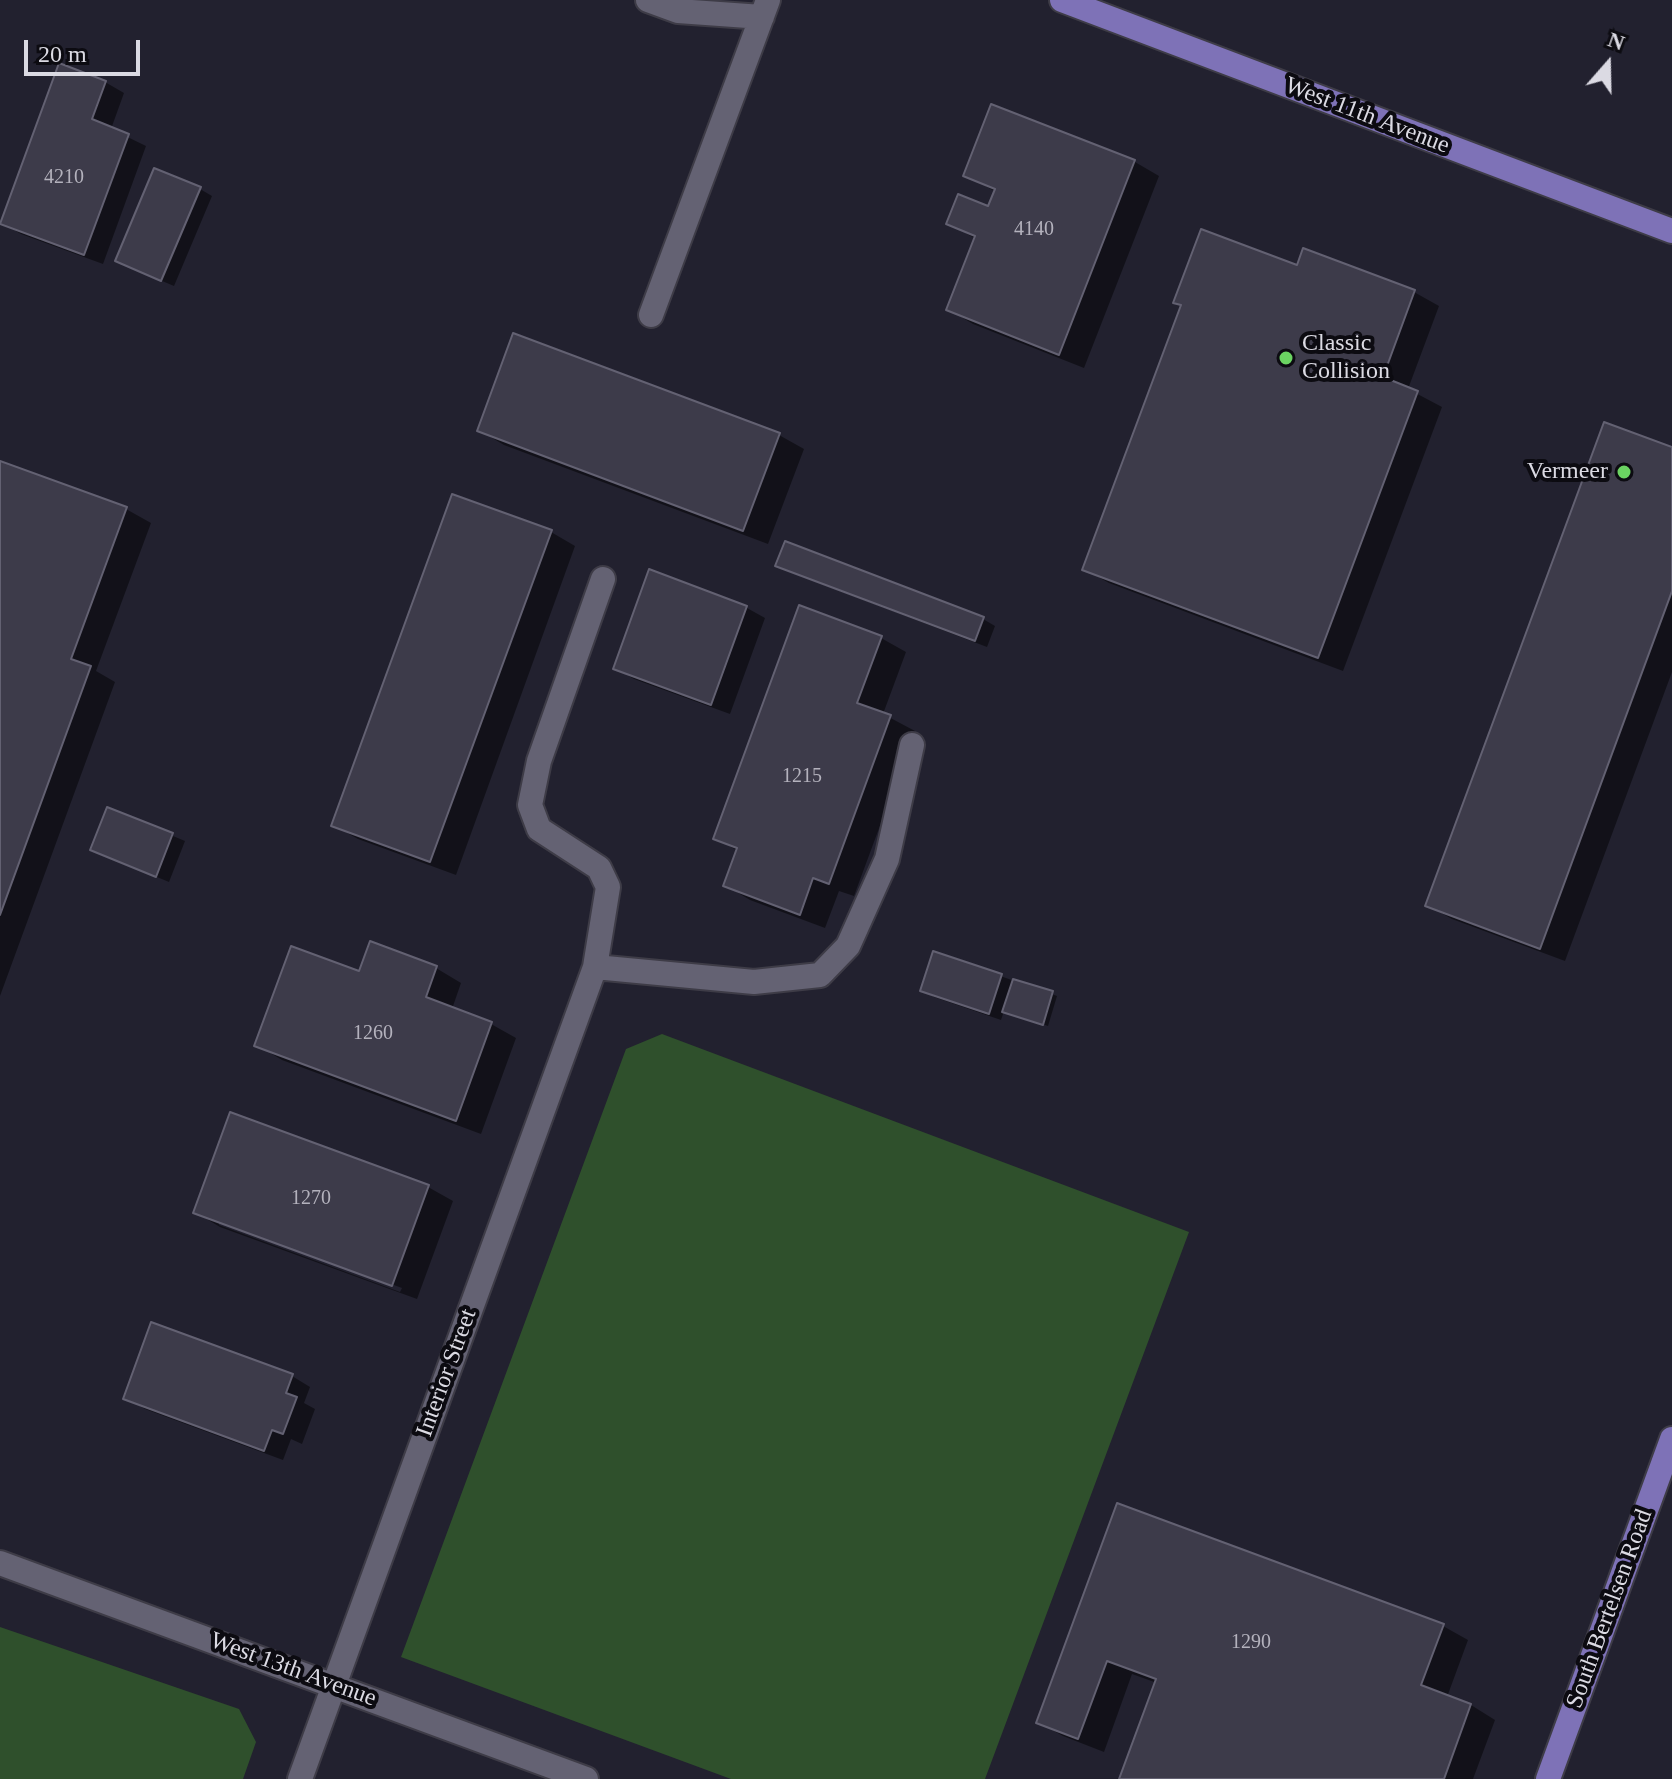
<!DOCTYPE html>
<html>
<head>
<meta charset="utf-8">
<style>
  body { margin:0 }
  #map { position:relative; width:1672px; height:1779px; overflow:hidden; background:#22212f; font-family:"Times New Roman",serif }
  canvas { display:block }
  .north { position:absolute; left:1568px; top:24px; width:80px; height:80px; -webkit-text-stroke:6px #0c0b11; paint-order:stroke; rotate:20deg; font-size:22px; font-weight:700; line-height:32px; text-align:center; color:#dbdae3 }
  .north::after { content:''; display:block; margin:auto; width:28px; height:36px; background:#dbdae3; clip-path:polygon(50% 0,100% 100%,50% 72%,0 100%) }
  .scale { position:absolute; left:24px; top:40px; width:116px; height:36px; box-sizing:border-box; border:4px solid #dbdae3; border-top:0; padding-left:10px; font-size:24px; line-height:28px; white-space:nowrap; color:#dbdae3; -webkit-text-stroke:6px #0c0b11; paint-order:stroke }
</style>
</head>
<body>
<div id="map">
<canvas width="1672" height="1779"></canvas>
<div class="north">N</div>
<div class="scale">20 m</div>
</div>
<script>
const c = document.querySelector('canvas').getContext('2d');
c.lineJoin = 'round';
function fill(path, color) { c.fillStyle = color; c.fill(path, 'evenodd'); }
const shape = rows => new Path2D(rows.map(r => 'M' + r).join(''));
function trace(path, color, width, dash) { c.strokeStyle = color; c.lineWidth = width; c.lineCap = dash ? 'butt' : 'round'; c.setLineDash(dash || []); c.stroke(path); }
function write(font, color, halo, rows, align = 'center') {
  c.font = font + ' "Times New Roman",serif'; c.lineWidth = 8; c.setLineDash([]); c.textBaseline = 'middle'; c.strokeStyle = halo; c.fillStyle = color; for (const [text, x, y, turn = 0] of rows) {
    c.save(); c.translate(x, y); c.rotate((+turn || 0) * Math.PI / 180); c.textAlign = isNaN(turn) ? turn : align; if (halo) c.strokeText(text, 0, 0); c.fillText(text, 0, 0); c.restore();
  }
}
fill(shape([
  [662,1034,1189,1232,985,1779,731,1779,401,1657,626,1049],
  [0,1627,239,1709,256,1742,243,1779,0,1779]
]), '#2f502c');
fill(shape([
  [105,82,124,93,111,129,146,146,103,264,21,234,2,223],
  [993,106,1135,162,1159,176,1084,368,973,324,948,309,976,239,948,223,989,208,996,192,966,175],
  [200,189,212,196,174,286,129,267],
  [1305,251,1414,292,1439,306,1408,389,1442,407,1343,671,1109,583,1084,569,1183,306,1298,268],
  [479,430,779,435,804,449,768,544,504,445],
  [1672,449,1672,672,1565,961,1452,919,1427,905],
  [0,463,126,509,151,523,96,671,115,682,0,996],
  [551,532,575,546,456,875,358,839,333,825],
  [778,565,983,619,995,626,987,647,790,572],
  [650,572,747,608,765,618,730,714,634,679,615,668],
  [881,638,906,652,883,714,915,731,854,896,839,891,825,928,750,900,725,885,738,851,715,838],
  [108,809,185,841,169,882,92,850],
  [371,944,436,968,461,983,452,1009,491,1024,516,1038,481,1134,282,1060,257,1045,360,974],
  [935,953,1057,996,1048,1026,1004,1011,1001,1020,934,997,922,990],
  [231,1115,428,1187,453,1201,417,1299,220,1227,195,1212],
  [219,1221,402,1288,400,1292,219,1225],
  [292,1376,310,1387,304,1403,315,1409,302,1444,291,1439,283,1460,145,1409,126,1398],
  [1118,1506,1443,1626,1468,1640,1447,1697,1471,1705,1495,1720,1473,1779,1121,1779,1157,1683,1132,1674,1104,1752,1063,1736,1038,1722]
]), '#0007');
const building = shape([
  [59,63,106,81,92,119,129,134,84,255,0,224,59,63],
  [991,104,1135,160,1059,355,946,310,975,236,946,224,958,194,988,206,995,189,963,176,991,104],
  [154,168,201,187,161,281,115,261,154,168],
  [1201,229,1297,265,1303,248,1415,290,1383,377,1418,391,1318,658,1082,570,1181,305,1173,303,1201,229],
  [513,333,780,433,743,531,477,431,513,333],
  [1604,422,1672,447,1672,591,1540,949,1425,906,1604,422],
  [0,461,127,507,71,659,91,666,0,915,0,461],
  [452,494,552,530,430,862,331,826,452,494],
  [785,541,984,617,975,641,775,566,785,541],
  [649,569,747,606,711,705,613,669,649,569],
  [799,605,882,636,857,703,891,715,829,884,813,878,800,915,723,886,737,848,713,839,799,605],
  [107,807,173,833,156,877,90,850,107,807],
  [370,941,437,966,426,997,492,1022,456,1121,254,1046,291,946,359,971,370,941],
  [933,951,1002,974,989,1014,920,991,933,951],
  [1013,979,1053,991,1043,1025,1002,1012,1013,979],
  [230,1112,429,1185,392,1286,193,1213,230,1112],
  [151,1322,293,1374,286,1393,297,1397,283,1434,272,1430,264,1451,123,1399,151,1322],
  [1117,1503,1444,1624,1421,1685,1471,1704,1444,1779,1119,1779,1156,1679,1107,1661,1078,1739,1036,1723,1117,1503]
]);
fill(building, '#3d3b4a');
trace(building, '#636172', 2);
const minor = shape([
  [648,0,678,11,762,17],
  [651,315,768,0],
  [595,967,754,982,820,975,848,946,887,859,912,745],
  [0,1563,586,1779],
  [300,1779,595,967,608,887,599,868,539,829,530,805,539,761,603,579]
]);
const major = shape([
  [1062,0,1672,231],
  [1548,1779,1672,1439]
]);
trace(minor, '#3e3c47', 28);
trace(major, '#3e3c47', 28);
trace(minor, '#646273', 24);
trace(major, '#7e72b7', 24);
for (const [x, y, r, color] of [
  [1286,358,8,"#6bd362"],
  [1624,472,8,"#6bd362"]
]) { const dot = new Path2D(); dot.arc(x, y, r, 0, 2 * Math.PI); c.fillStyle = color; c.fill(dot); trace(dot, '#0c0b11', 3); }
write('20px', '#b4b2bd', null, [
  ["4210",64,178],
  ["4140",1034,230],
  ["1215",802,777],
  ["1260",373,1034],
  ["1270",311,1199],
  ["1290",1251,1643]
]);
write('24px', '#dbdae3', '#0c0b11', [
  ["West 11th Avenue",1367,116,21],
  ["Interior Street",447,1373,-70],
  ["South Bertelsen Road",1610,1609,-70],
  ["West 13th Avenue",293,1670,20]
]);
write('24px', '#dbdae3', '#0c0b11', [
  ["Classic",1302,344],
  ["Collision",1302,372],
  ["Vermeer",1608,472,"right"]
], 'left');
</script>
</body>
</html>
